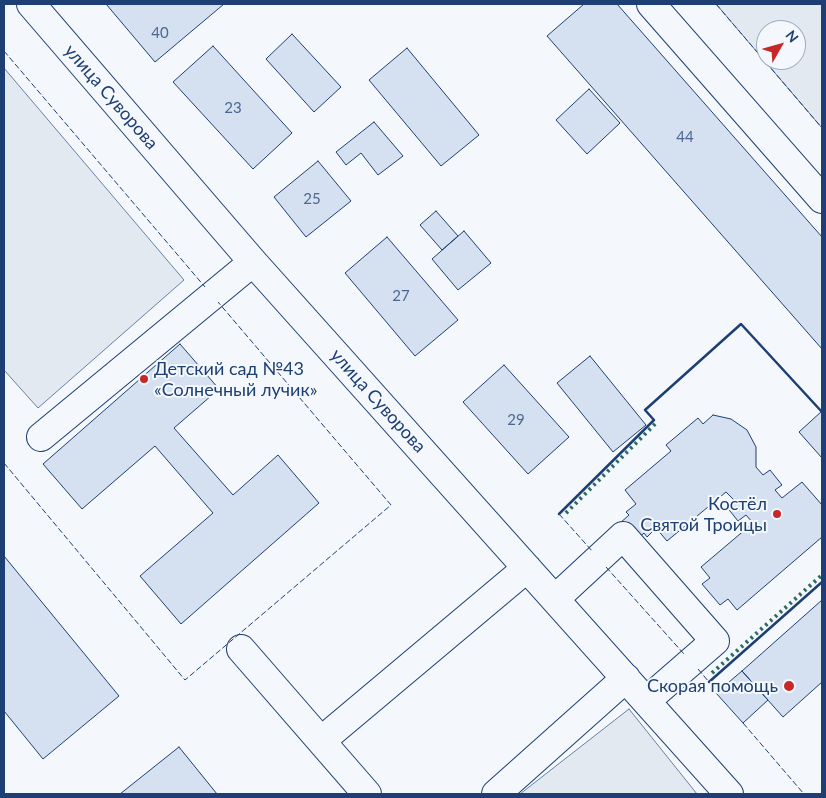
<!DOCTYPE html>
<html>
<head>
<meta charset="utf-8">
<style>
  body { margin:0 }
  #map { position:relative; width:826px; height:798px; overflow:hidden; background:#f4f7fb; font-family:Lato,sans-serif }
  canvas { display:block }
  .frame { position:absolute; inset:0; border:5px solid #1d3f73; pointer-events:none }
  .north { position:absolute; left:756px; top:20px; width:50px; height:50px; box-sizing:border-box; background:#f4f7fb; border:1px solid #9eadc5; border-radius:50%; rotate:52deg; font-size:14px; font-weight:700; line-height:20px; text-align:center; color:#1d3f73 }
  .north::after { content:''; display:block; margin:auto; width:18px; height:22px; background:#c62828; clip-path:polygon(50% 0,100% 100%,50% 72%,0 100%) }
</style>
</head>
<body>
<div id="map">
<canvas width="826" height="798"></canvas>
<div class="frame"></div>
<div class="north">N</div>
</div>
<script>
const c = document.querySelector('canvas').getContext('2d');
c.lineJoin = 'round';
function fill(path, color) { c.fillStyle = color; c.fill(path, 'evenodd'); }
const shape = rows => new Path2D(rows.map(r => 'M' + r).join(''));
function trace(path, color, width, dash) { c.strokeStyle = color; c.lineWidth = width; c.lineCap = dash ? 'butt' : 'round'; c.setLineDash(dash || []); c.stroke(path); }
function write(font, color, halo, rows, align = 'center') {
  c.font = font + ' Lato,sans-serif'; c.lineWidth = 4; c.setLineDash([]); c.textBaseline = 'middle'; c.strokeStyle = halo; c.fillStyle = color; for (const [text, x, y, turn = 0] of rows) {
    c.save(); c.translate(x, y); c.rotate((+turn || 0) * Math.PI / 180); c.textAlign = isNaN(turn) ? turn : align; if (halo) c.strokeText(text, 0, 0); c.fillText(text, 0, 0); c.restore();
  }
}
const green = shape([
  [716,4,822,4,822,128,716,4],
  [766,30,796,30,796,60,766,60,766,30],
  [4,68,184,280,38,408,4,370,4,68],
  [629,709,697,794,520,794,629,709]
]);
fill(green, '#e3e9f0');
trace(green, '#687fa3', 1);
const building = shape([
  [106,4,224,4,155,62,106,4],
  [584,4,617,4,822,237,822,349,547,36,584,4],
  [292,34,341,87,314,112,266,59,292,34],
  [213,46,292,133,253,169,173,82,213,46],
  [407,48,479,135,441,166,369,80,407,48],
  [589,89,620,123,587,154,556,120,589,89],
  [374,122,403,156,378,175,361,153,346,165,336,152,374,122],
  [318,161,351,201,306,237,274,197,318,161],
  [436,211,458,236,442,250,420,225,436,211],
  [464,231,491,263,458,290,432,259,464,231],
  [387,237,458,320,415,356,345,273,387,237],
  [180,344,219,389,174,428,233,495,278,455,319,503,181,624,140,576,213,513,155,446,82,509,43,464,180,344],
  [590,356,646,425,613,452,557,383,590,356],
  [504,365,569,437,528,474,463,402,504,365],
  [822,411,822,458,799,432,822,411],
  [713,415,731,419,747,430,756,447,756,467,763,475,770,470,782,485,775,490,782,498,802,482,822,505,822,537,737,610,728,599,720,605,702,584,710,578,701,567,753,523,746,515,738,521,726,506,734,500,726,492,667,541,656,528,647,537,644,533,634,542,619,524,629,515,626,512,636,504,625,490,671,451,666,445,698,418,703,424,713,415],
  [4,556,119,696,43,759,4,711,4,556],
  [822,600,822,682,783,717,742,671,822,600],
  [742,671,768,700,743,723,716,693,742,671],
  [179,747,217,794,120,794,179,747]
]);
fill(building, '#d5e0f0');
trace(building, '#1d3f73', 1);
const minor = shape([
  [31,4,253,262,729,794],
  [651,4,822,199],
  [41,437,253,262],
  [555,599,623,536,715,641,646,701],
  [241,649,367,794],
  [321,741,527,568],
  [496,794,626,678]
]);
trace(minor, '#1d3f73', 30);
trace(minor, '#f4f7fb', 28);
trace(shape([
  [566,513,657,422],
  [712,673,822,575]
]), '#2c6c60', 4, [2.5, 4]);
trace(shape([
  [716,4,822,128],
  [4,51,205,287],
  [4,463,185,680,391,505,218,302],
  [559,514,593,552],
  [606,567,684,654],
  [698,669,709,682],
  [743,723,804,794]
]), '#1d3f73', 1, [6, 2.5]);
trace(shape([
  [559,514,654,420,645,410,741,324,822,412],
  [709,682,822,582]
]), '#1d3f73', 2.5);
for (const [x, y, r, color] of [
  [144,379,5,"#c62828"],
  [777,514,5,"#c62828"],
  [789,686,6,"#c62828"]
]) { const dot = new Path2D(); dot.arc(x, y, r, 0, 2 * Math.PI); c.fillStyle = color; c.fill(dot); trace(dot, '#f4f7fb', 2); }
write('15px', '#4b6792', null, [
  ["40",160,33],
  ["23",233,108],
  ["44",685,137],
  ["25",312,199],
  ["27",401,296],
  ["29",516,420]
]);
write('18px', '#1d3f73', '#f4f7fb', [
  ["улица Суворова",111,97,49],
  ["улица Суворова",378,401,48]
]);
write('18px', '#1d3f73', '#f4f7fb', [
  ["Детский сад №43",154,369,"left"],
  ["«Солнечный лучик»",154,390,"left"],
  ["Костёл",767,504],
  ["Святой Троицы",767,525],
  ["Скорая помощь",778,686]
], 'right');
</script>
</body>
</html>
